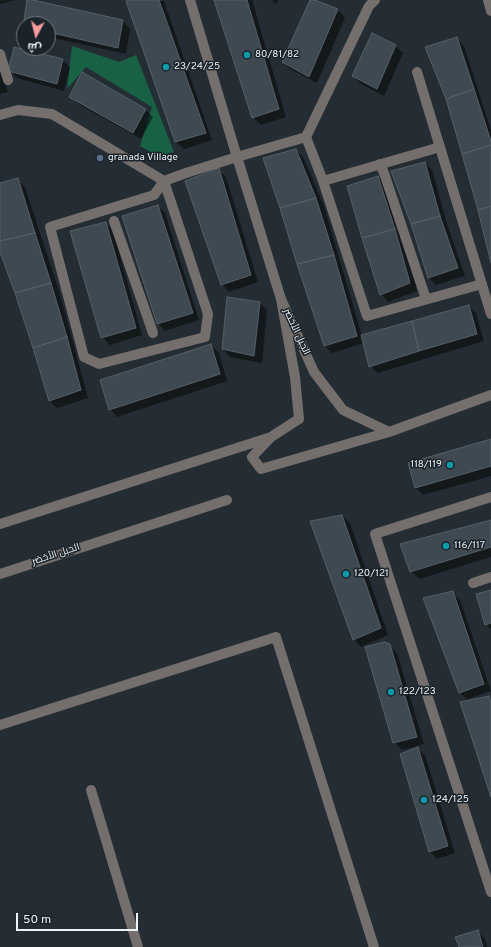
<!DOCTYPE html>
<html>
<head>
<meta charset="utf-8">
<style>
  body { margin:0 }
  #map { position:relative; width:491px; height:947px; overflow:hidden; background:#242d34; font-family:Overpass,Cairo,sans-serif }
  canvas { display:block }
  .north { position:absolute; left:16px; top:16px; width:40px; height:40px; box-sizing:border-box; background:#1a232a; border:1px solid #6e767c; border-radius:50%; rotate:187deg; font-size:11px; font-weight:700; line-height:16px; text-align:center; color:#edf3f7 }
  .north::after { content:''; display:block; margin:auto; width:14px; height:18px; background:#f59b9e; clip-path:polygon(50% 0,100% 100%,50% 72%,0 100%) }
  .scale { position:absolute; left:16px; top:913px; width:122px; height:18px; box-sizing:border-box; border:2px solid #edf3f7; border-top:0; padding-left:5px; font-size:12px; line-height:14px; white-space:nowrap; color:#edf3f7; -webkit-text-stroke:3px #1a232a; paint-order:stroke }
</style>
</head>
<body>
<div id="map">
<canvas width="491" height="947"></canvas>
<div class="north">ش</div>
<div class="scale">50 m</div>
</div>
<script>
const c = document.querySelector('canvas').getContext('2d');
c.lineJoin = 'round';
function fill(path, color) { c.fillStyle = color; c.fill(path, 'evenodd'); }
const shape = rows => new Path2D(rows.map(r => 'M' + r).join(''));
function trace(path, color, width, dash) { c.strokeStyle = color; c.lineWidth = width; c.lineCap = dash ? 'butt' : 'round'; c.setLineDash(dash || []); c.stroke(path); }
function write(font, color, halo, rows, align = 'center') {
  c.font = font + ' Overpass,Cairo,sans-serif'; c.lineWidth = 3; c.setLineDash([]); c.textBaseline = 'middle'; c.strokeStyle = halo; c.fillStyle = color; for (const [text, x, y, turn = 0] of rows) {
    c.save(); c.translate(x, y); c.rotate((+turn || 0) * Math.PI / 180); c.textAlign = isNaN(turn) ? turn : align; if (halo) c.strokeText(text, 0, 0); c.fillText(text, 0, 0); c.restore();
  }
}
fill(shape([
  [72,46,119,62,136,55,174,152,157,156,140,146,152,107,86,67,67,89]
]), '#196145');
fill(shape([
  [0,0,15,0,1,4,0,3],
  [28,0,123,21,130,29,126,54,48,37,48,24,24,24],
  [132,0,164,1,212,140,184,149,176,142,127,1],
  [215,0,252,0,286,117,261,125,253,117],
  [272,0,279,0,276,4],
  [311,0,338,10,345,18,317,83,290,69,283,62],
  [457,39,464,46,491,130,491,259],
  [395,46,403,53,384,96,361,84,353,76],
  [62,60,70,67,64,91,17,78,10,71],
  [0,67,8,92,0,94],
  [70,96,146,110,153,117,141,139,78,104],
  [296,150,303,157,324,206,362,336,469,306,476,313,484,341,378,373,370,366,364,343,332,353,325,346],
  [425,163,432,170,447,224,465,276,436,285,429,278,412,224],
  [219,170,226,177,258,282,229,292,222,284],
  [378,177,385,185,402,237,417,291,388,302,381,294],
  [18,180,25,187,59,291,74,346,88,398,57,408,50,401,34,347,0,249,0,185],
  [158,206,165,213,199,320,165,331,158,323],
  [106,223,113,231,142,335,110,345,102,337],
  [260,303,267,310,262,363,230,357,223,349],
  [211,346,219,353,227,381,117,417,110,409],
  [491,440,491,476,423,495,416,488,409,464],
  [342,516,350,523,388,635,361,647,354,639],
  [491,521,491,557,419,579,411,571],
  [491,591,491,630,486,624],
  [452,592,460,600,491,691,467,699,459,692],
  [389,645,397,653,424,744,402,750,394,742],
  [417,748,425,755,455,853,437,859,429,851],
  [477,931,485,939,487,947,460,947]
]), '#0007');
const building = shape([
  [27,0,33,0,123,20,118,48,48,32,48,24,24,24,24,27,23,27,27,0],
  [128,0,159,0,206,133,175,142,126,1,128,0],
  [214,0,247,0,279,109,252,118,214,0],
  [310,0,315,0,338,9,309,77,282,62,310,0],
  [372,33,396,45,377,89,352,76,372,33],
  [457,37,474,89,446,99,425,47,457,37],
  [14,47,63,59,57,84,8,71,14,47],
  [82,72,146,109,133,133,69,97,82,72],
  [474,89,491,141,491,145,462,154,446,99,474,89],
  [491,145,491,206,478,210,462,154,491,145],
  [296,149,316,198,280,208,263,158,296,149],
  [425,162,440,216,411,224,391,171,425,162],
  [219,168,251,275,221,285,185,181,219,168],
  [378,176,395,229,362,238,347,186,378,176],
  [18,178,35,233,0,241,0,183,18,178],
  [316,198,334,255,297,264,280,208,316,198],
  [158,205,193,313,157,324,122,216,158,205],
  [491,206,491,263,478,210,491,206],
  [440,216,458,268,428,278,411,224,440,216],
  [106,222,136,328,101,338,70,231,106,222],
  [395,229,410,283,380,295,362,238,395,229],
  [35,233,51,283,15,293,0,252,0,241,35,233],
  [334,255,357,336,324,346,297,264,334,255],
  [51,283,67,337,33,348,15,293,51,283],
  [227,297,260,302,254,356,222,349,227,297],
  [469,305,477,334,419,351,412,321,469,305],
  [412,321,419,351,369,367,361,335,412,321],
  [67,337,81,390,49,401,33,348,67,337],
  [211,344,220,374,109,410,100,380,211,344],
  [491,439,491,466,415,488,408,463,491,439],
  [342,515,381,628,353,640,310,521,342,515],
  [491,520,491,547,410,572,400,544,491,520],
  [491,590,491,623,485,625,476,594,491,590],
  [453,591,484,684,459,693,423,598,453,591],
  [384,642,390,644,417,737,393,743,365,647,384,642],
  [489,696,491,703,491,797,460,702,489,696],
  [418,747,448,846,429,852,400,754,418,747],
  [478,930,483,947,459,947,455,937,478,930]
]);
fill(building, '#3f4951');
trace(building, '#555f67', 1);
trace(shape([
  [190,0,237,157,281,299],
  [488,0,491,11],
  [0,54,8,80],
  [417,72,491,314],
  [0,115,18,110,52,114,164,181,208,314,205,337,99,364,84,357,50,227,154,195,164,181,186,173,237,157,306,137,369,6,375,0],
  [306,137,323,181,367,316,482,284],
  [380,164,384,173,426,299],
  [323,181,440,147],
  [114,221,153,333],
  [389,432,343,410,314,372,281,299,295,377,299,419,271,437,252,457,261,469,389,432,491,395],
  [491,497,375,534,491,892],
  [0,524,268,438],
  [0,574,227,500],
  [473,583,491,577],
  [0,725,276,637,374,947],
  [91,790,138,947]
]), '#746f6c', 10);
for (const [x, y, r, color] of [
  [247,55,4,"#0f9aa8"],
  [166,67,4,"#0f9aa8"],
  [100,158,4,"#5c6f8a"],
  [450,465,4,"#0f9aa8"],
  [446,546,4,"#0f9aa8"],
  [346,574,4,"#0f9aa8"],
  [391,692,4,"#0f9aa8"],
  [424,800,4,"#0f9aa8"]
]) { const dot = new Path2D(); dot.arc(x, y, r, 0, 2 * Math.PI); c.fillStyle = color; c.fill(dot); trace(dot, '#1a232a', 1.5); }
write('10px', '#edf3f7', '#1a232a', [
  ["80/81/82",255,55],
  ["23/24/25",174,67],
  ["granada Village",108,158],
  ["118/119",442,465,"right"],
  ["116/117",454,546],
  ["120/121",354,574],
  ["122/123",399,692],
  ["124/125",432,800]
], 'left');
write('10px', '#edf3f7', '#1a232a', [
  ["الجبل الأخضر",296,332,65],
  ["الجبل الأخضر",56,555,-18]
]);
</script>
</body>
</html>
